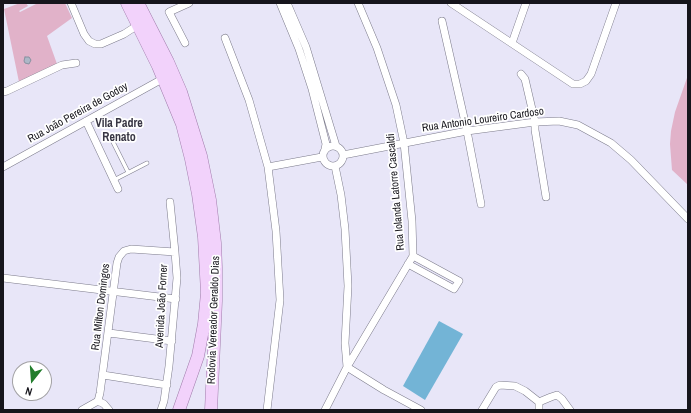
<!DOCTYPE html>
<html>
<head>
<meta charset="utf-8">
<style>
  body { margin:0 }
  #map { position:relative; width:691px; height:413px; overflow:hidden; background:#e8e6f8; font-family:"Archivo Narrow",sans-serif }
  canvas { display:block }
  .frame { position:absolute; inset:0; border:4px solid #16151c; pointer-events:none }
  .north { position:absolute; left:12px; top:361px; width:40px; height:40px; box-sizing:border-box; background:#fff; border:1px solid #a2a1a4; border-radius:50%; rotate:197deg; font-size:11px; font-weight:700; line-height:16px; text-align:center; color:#16151c }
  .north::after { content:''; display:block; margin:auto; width:14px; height:18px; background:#227d2c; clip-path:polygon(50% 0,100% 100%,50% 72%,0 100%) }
</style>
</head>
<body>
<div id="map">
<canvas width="691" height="413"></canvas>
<div class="frame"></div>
<div class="north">N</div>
</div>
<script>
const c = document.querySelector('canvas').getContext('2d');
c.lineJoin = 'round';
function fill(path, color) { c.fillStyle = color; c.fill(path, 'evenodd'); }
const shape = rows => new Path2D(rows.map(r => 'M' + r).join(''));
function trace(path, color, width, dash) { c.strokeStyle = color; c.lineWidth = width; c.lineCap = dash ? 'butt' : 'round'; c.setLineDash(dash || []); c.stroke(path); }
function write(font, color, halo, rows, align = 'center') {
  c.font = font + ' "Archivo Narrow",sans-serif'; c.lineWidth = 3.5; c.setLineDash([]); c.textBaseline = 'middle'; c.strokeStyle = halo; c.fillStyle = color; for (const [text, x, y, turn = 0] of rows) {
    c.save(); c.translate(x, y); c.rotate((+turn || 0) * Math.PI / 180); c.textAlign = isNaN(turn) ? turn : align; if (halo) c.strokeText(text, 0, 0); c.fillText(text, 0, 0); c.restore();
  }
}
fill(shape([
  [20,3,26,3,28,6,19,11,20,12,38,3,65,3,72,18,47,36,57,64,19,82,4,9],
  [688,75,688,185,672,170,670,144,671,131,675,112]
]), '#e1b2c9');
fill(shape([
  [439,321,463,334,425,400,403,386]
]), '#73b4d6');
const building = shape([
  [25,57,29,57,31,60,29,64,25,63,24,61,25,57]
]);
fill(building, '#adb7c7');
trace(building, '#8891a0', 1);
const service = shape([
  [113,142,128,172],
  [114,180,147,163]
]);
const minor = shape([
  [71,3,84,34,89,41,95,44,101,44,124,34,138,25],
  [280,3,299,49,312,89,326,144,325,149],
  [287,3,306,47,336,146],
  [451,3,573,84,580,84,586,81,591,74,616,3],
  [442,21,467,131,481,204],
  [225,38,249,100,268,167,276,231,280,300,267,410],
  [185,43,169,12,189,3],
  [512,43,526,3],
  [521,74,525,79,535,122,535,130,546,197],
  [3,92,7,91,62,65,76,63],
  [86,121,118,189],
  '323 156a10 10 0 1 1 20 0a10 10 0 1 1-20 0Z',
  [343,155,467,131,535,122,559,121,578,125,611,143,631,160,688,219],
  [335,166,341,195,345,229,348,286,345,343,347,367],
  [3,167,164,78],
  [268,167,322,157],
  [408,264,454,289,459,281,413,256],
  [3,278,176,299],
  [109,333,172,341],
  [347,367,384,390,421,410],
  [103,375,167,385],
  [98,401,104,404,109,410],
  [539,402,551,397,557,395,562,399,570,410],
  [82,410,98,401,100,393,117,263,119,257,124,251,131,249,175,252],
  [161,410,164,401,169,366,177,278,175,252,170,202],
  [325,410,347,367,413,256,412,221,404,143,396,105,377,48,358,3],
  [482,410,496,387,500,385,515,386,525,391,539,402,539,410]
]);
const primary = shape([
  [127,3,158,66,182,124,191,159,198,194,204,237,207,293,204,324,198,356,179,410],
  [138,3,168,62,181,92,201,156,210,200,215,243,216,267,216,301,211,410]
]);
trace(service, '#7c7b8b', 4.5);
trace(minor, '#7c7b8b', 8);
trace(primary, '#a07cab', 13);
trace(service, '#fff', 3.5);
trace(minor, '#fff', 7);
trace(primary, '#f2d2fb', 12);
write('11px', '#16151c', '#fff', [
  ["Rua João Pereira de Godoy",78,113,-29],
  ["Rua Antonio Loureiro Cardoso",483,120,-8],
  ["Rua Iolanda Latorre Cascaldi",396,192,-95],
  ["Avenida João Forner",162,306,-87],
  ["Rua Milton Domingos",101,307,-83],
  ["Rodovia Vereador Geraldo Dias",214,320,-88]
]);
write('bold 12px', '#383644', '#fff', [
  ["Vila Padre",119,124],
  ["Renato",119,138]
]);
</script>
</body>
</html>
